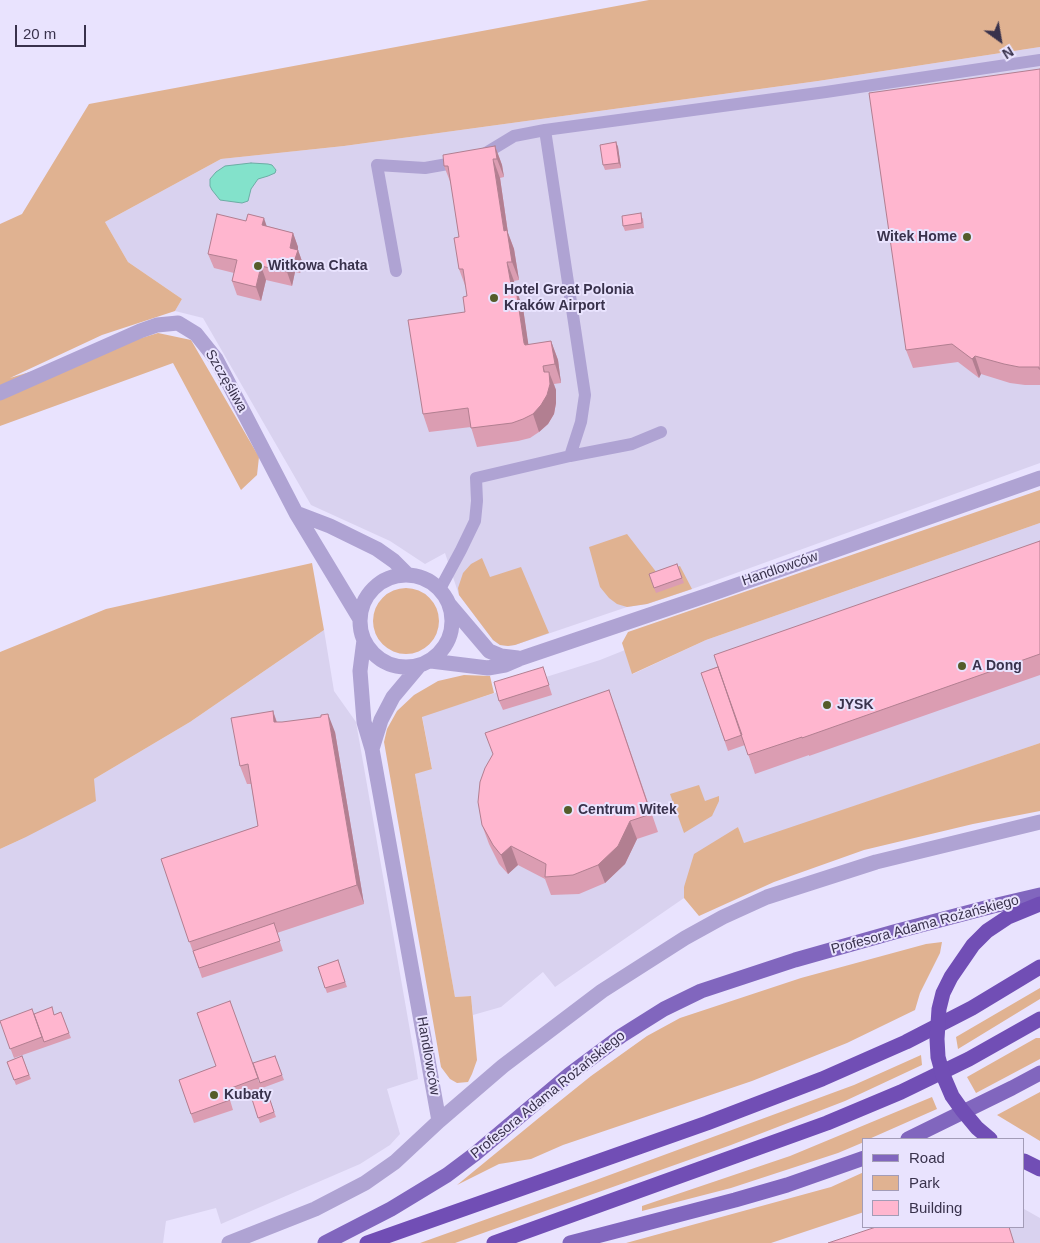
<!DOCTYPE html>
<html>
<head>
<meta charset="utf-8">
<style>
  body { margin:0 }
  #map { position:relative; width:1040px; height:1243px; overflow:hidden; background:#e9e3fe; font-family:Arial,sans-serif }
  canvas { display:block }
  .legend { position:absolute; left:862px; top:1138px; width:162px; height:90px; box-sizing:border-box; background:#e9e3fe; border:1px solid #a39cb7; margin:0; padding:6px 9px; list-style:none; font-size:15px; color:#39324c }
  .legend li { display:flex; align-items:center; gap:10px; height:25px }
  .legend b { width:25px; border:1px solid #a39cb7 }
  .north { position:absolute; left:975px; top:15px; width:50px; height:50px; -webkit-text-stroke:4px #e9e3fe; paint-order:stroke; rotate:148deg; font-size:14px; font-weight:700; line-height:20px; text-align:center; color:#39324c }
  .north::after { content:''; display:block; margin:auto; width:18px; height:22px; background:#39324c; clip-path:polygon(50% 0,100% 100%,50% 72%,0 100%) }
  .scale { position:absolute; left:15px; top:25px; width:71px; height:22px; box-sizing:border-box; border:2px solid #39324c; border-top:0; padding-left:6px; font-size:15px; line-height:18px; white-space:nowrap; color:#39324c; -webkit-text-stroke:4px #e9e3fe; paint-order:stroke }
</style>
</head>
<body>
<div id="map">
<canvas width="1040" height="1243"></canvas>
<ul class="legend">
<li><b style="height:6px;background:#8166be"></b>Road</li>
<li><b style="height:14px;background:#e0b291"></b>Park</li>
<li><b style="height:14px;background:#ffb6cf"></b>Building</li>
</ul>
<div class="north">N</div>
<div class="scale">20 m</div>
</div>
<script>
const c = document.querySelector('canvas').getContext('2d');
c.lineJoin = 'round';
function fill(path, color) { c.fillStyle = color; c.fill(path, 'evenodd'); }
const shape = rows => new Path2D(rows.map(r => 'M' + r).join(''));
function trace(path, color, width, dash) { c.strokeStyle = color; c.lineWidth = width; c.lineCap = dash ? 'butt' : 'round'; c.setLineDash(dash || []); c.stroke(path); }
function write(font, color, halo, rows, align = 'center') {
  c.font = font + ' Arial,sans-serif'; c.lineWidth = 4; c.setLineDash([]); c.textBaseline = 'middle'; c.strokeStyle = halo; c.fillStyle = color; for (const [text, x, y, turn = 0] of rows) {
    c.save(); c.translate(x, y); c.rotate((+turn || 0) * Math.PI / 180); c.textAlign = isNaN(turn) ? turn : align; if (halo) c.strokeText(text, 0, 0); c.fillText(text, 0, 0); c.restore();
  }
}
fill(shape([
  [1040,47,1040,463,692,589,647,604,627,607,515,645,508,646,500,645,493,640,459,595,445,553,425,564,390,541,311,505,203,318,175,311,182,299,128,262,105,222,221,159,344,146,818,81],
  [1040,523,1040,743,744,844,738,827,684,887,684,898,555,987,543,972,501,1007,473,1015,471,996,455,997,415,774,432,768,422,716,600,660,625,650,633,674,706,640],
  [324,630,334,691,356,722,416,1065,418,1079,387,1089,400,1134,390,1145,360,1164,221,1224,216,1208,166,1221,163,1243,0,1243,0,849,24,838,94,779,190,722],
  [1024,1209,1040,1218,1040,1243,859,1243,907,1227,1024,1227]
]), '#d9d2ef');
fill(shape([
  [649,0,1040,0,1040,47,818,81,344,146,221,159,105,222,128,262,182,299,175,311,102,335,10,378,158,333,191,340,259,457,257,475,241,490,173,363,0,426,0,224,22,214,89,104],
  [1040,490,1040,523,706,640,632,674,622,643,628,632],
  [627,534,657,573,680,566,692,589,647,604,627,607,617,604,609,598,600,587,589,547],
  [482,558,490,577,521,567,549,633,515,645,508,646,500,645,493,640,459,595,458,588,463,573,471,564],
  [312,563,324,630,190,722,94,779,96,801,24,838,0,849,0,652,106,609],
  '373 621a33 33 0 1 1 66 0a33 33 0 1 1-66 0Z',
  [464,675,490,676,494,693,422,717,432,769,415,774,455,997,471,996,477,1060,472,1074,468,1082,457,1083,450,1079,441,1067,384,742,387,729,397,711,414,695,438,681],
  [1040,743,1040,811,973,824,864,850,774,882,699,916,684,898,684,887,694,854,738,827,744,843],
  [699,785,705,801,719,796,719,801,712,816,684,833,670,794],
  [942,942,940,953,920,993,915,1010,847,1043,752,1081,563,1145,531,1159,499,1164,457,1185,540,1117,591,1076,647,1036,680,1018,801,978,926,944],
  [1040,988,1040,999,958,1049,956,1037],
  [1036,1038,1040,1038,1040,1059,976,1093,967,1077],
  [921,1055,922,1065,845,1101,731,1145,455,1243,420,1243,596,1180,854,1085],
  [1040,1092,1040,1141,997,1115],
  [932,1097,937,1109,869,1139,864,1139,864,1142,838,1153,731,1188,642,1211,642,1206,790,1156],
  [864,1172,864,1212,771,1243,626,1243,831,1187]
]), '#e0b291');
const water = shape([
  [251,163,268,164,272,165,276,170,275,173,268,176,258,179,251,189,248,201,242,203,220,200,212,190,210,186,210,179,216,172,225,166,251,163]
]);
fill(water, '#83e2cb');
trace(water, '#6dada5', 1);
trace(shape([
  [481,156,514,136,545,130],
  [396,271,377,165,425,168,459,162],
  [570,456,632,444,661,432],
  [440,589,461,550,475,521,477,501,476,478,570,456,581,422,585,395,545,130,826,92,1040,60]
]), '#afa3d3', 12);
trace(shape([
  [0,393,140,331,157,325,178,323,196,334,216,359,296,513,360,619],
  [296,513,330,526,377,549,394,561,408,575],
  '360 621a46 46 0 1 1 92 0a46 46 0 1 1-92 0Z',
  [449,604,489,651,501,656,518,658],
  [431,661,488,668,505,665,519,659,714,593,1040,478],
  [372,749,381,720,393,697,419,666],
  [439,1121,503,1066,602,991,685,938,723,917,767,897,876,862,1040,822],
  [229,1243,315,1209,365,1183,395,1162,439,1121,372,749,364,722,360,671,364,640]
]), '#afa3d3', 15);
trace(shape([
  [908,1139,1012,1088,1040,1073],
  [325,1243,391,1209,447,1175,475,1154,570,1074,621,1036,664,1009,701,991,795,960,894,932,993,906,1040,895],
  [570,1243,735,1200,787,1185,864,1158]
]), '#8166be', 15);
trace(shape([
  [1024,1161,1040,1169],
  [367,1243,707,1123,822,1079,906,1042,972,1008,1040,967],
  [494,1243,827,1123,901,1092,969,1059,1040,1019]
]), '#714eb5', 15);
trace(shape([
  [990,1139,977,1128,962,1110,952,1096,943,1075,938,1057,937,1039,939,1009,943,993,951,977,973,945,987,931,1008,917,1040,904]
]), '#714eb5', 15);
fill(shape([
  [1040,69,1040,385,1025,385,1010,383,981,374,979,378,958,362,913,368,906,350],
  [616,142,618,147,621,168,605,170,603,165],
  [495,146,502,165,504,177,500,178,508,233,514,249,519,280,514,281,515,289,523,308,528,345,551,341,558,360,561,383,554,384,556,390,556,403,554,414,548,424,539,432,530,438,518,441,477,447,471,427,429,432,423,414,465,312,467,296,466,288,459,269,459,237,451,184,444,166],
  [643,218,644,228,625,231,623,226],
  [267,226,293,233,298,247,298,250,303,264,300,273,295,272,292,286,266,280,261,301,237,295,232,281,234,273,214,268,208,254],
  [1040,541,1040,675,809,756,809,755,755,774,745,745,728,751,701,673],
  [677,564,684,583,656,593,649,574],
  [543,667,552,695,503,710,499,701],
  [616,709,658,832,637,839,625,864,605,883,579,894,551,895,545,879,518,865,508,874,499,864,489,844,482,825],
  [273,711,277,722,282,722,335,732,364,904,277,933,283,951,202,978,161,859,258,826,251,784,247,784,240,766],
  [338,960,347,987,327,993,318,967],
  [230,1001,259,1082,275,1056,284,1080,230,1100,233,1110,194,1123,179,1080,216,1066],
  [61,1012,71,1038,14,1058,0,1021,34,1014,54,1015],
  [22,1056,31,1079,16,1085,7,1062],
  [267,1091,276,1117,260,1123,251,1096]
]), '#db9db2');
fill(shape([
  [616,142,618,147,621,168,619,163],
  [495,146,502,165,504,177,497,159],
  [493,159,500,178,508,233,514,249,519,280,512,262,504,231],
  [264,218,269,233,262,225],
  [293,233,298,247,298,250,303,264,300,273,295,259,290,248],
  [290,258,295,272,292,286,287,272],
  [507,262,514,281,518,308,512,290],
  [261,266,266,280,261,301,256,287],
  [516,289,523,308,531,362,524,343],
  [551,341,558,360,561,383,555,364],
  [975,356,981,374,979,378,972,359],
  [543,366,549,385,549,372,556,390,556,403,554,414,548,424,539,432,533,414,544,372],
  [273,711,279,730,274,722],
  [328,714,335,732,364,904,357,885],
  [630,821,637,839,625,864,605,883,598,865],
  [511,846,518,865,508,874,501,855]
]), '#b27f91');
const building = shape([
  [1040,69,1040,369,1039,369,1039,367,1019,367,1004,364,975,356,972,359,952,344,906,350,869,93,1040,69],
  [616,142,619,163,603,165,600,145,616,142],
  [495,146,497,159,493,159,504,231,507,230,512,262,507,262,512,290,516,289,524,343,525,345,551,341,555,364,543,366,544,372,549,372,550,384,547,395,541,405,533,414,523,419,512,423,471,428,468,408,423,414,408,320,465,312,463,297,467,296,463,269,459,269,454,238,459,237,448,166,444,166,443,155,495,146],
  [641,213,642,223,623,226,622,216,641,213],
  [217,214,246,221,248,214,264,218,262,225,293,233,290,248,298,250,295,259,290,258,287,272,261,266,256,287,232,281,237,260,208,254,217,214],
  [1040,541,1040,654,802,738,802,737,748,755,714,655,1040,541],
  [677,564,682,578,654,588,649,574,677,564],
  [543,667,549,685,499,701,494,682,543,667],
  [718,667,742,735,725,741,701,673,718,667],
  [609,690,651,814,630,821,618,846,598,865,573,875,545,877,546,864,511,846,501,855,493,845,482,825,478,802,480,782,485,768,493,754,485,733,609,690],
  [273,711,274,722,282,722,321,717,321,715,328,714,357,885,189,942,161,859,258,826,248,764,240,766,231,718,273,711],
  [274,923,280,941,199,968,193,951,274,923],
  [338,960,345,982,325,988,318,967,338,960],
  [230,1001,258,1078,226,1090,230,1100,191,1114,179,1080,216,1066,197,1013,230,1001],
  [52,1007,54,1015,61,1012,69,1033,44,1042,34,1014,52,1007],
  [32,1009,42,1037,10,1049,0,1021,32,1009],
  [22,1056,29,1075,14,1080,7,1062,22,1056],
  [275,1056,282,1075,260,1083,253,1063,275,1056],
  [267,1091,274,1112,258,1118,251,1096,267,1091],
  [876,1227,1009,1227,1014,1243,828,1243,876,1227]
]);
fill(building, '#ffb6cf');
trace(building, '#b27f91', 1);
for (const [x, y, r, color] of [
  [967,237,5,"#545c2a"],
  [258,266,5,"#545c2a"],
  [494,298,5,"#545c2a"],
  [962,666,5,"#545c2a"],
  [827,705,5,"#545c2a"],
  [568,810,5,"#545c2a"],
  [214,1095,5,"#545c2a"]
]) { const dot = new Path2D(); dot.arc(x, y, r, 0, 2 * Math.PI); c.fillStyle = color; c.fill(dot); trace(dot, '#e9e3fe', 2); }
write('bold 14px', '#39324c', '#e9e3fe', [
  ["Witek Home",957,237,"right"],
  ["Witkowa Chata",268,266],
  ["Hotel Great Polonia",504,290],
  ["Kraków Airport",504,306],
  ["A Dong",972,666],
  ["JYSK",837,705],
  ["Centrum Witek",578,810],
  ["Kubaty",224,1095]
], 'left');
write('14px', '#39324c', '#e9e3fe', [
  ["Szczęśliwa",226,381,60],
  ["Handlowców",780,569,-19],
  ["Profesora Adama Rożańskiego",925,925,-15],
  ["Handlowców",428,1056,80],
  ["Profesora Adama Rożańskiego",548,1095,-39]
]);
</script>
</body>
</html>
